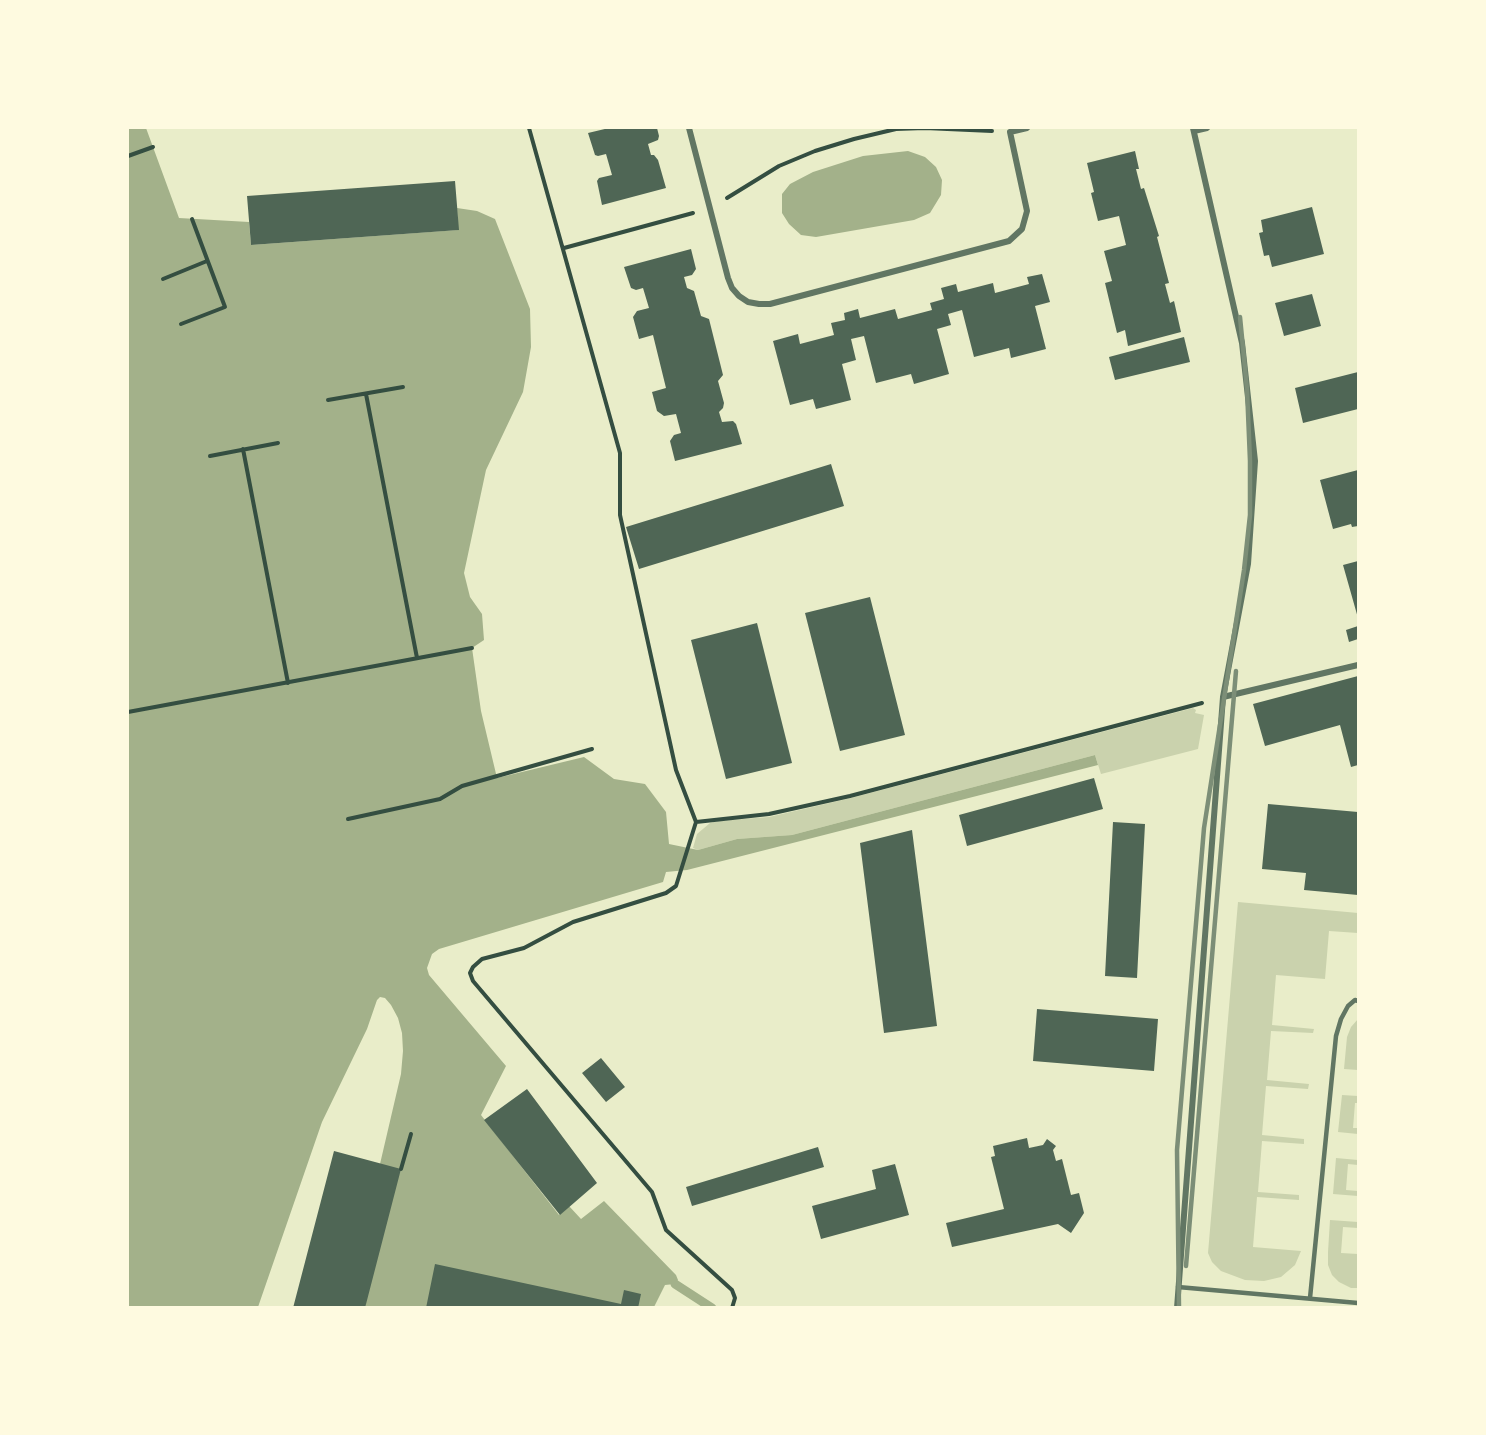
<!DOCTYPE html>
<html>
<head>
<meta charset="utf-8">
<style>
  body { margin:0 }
  #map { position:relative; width:1486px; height:1435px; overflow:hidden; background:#e9edc9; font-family:Raleway,sans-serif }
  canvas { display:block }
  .frame { position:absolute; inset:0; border:129px solid #fefae0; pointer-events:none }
</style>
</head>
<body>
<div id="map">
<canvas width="1486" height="1435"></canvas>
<div class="frame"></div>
</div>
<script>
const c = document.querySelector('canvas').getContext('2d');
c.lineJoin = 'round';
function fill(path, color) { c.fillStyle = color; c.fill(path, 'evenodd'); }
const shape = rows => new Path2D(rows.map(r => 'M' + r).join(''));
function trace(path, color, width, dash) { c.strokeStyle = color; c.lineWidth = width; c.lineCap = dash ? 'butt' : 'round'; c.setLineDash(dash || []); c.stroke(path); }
fill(shape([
  [1193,708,1196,710,1195,713,1204,715,1198,749,1101,774,1095,755,792,835,737,839,698,850,693,848,697,834,710,823,718,821,769,817,851,798],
  [1238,902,1358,913,1358,933,1329,931,1325,979,1276,975,1272,1025,1314,1029,1313,1033,1271,1031,1267,1080,1309,1084,1308,1089,1266,1086,1262,1135,1304,1139,1304,1144,1262,1141,1258,1192,1299,1195,1299,1200,1257,1197,1253,1247,1301,1251,1295,1265,1281,1277,1264,1281,1245,1280,1221,1271,1212,1262,1208,1253],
  [1358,1019,1358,1070,1344,1069,1347,1037,1351,1027],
  [1342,1095,1358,1096,1358,1103,1355,1103,1353,1128,1358,1128,1358,1134,1338,1132],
  [1336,1158,1358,1160,1358,1165,1348,1164,1346,1190,1358,1191,1358,1196,1333,1194],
  [1330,1220,1358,1222,1358,1228,1343,1227,1341,1253,1358,1254,1358,1288,1351,1288,1339,1282,1332,1275,1328,1265,1328,1252]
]), '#cad2ad');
fill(shape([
  [128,128,146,128,179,218,249,222,251,245,458,230,457,208,477,211,495,219,530,309,531,347,523,392,486,470,464,573,470,597,482,614,484,640,472,648,481,711,497,778,584,757,614,779,645,784,666,812,669,844,698,850,737,839,792,835,1095,755,1098,765,687,870,666,872,663,882,439,949,432,954,427,968,429,975,506,1066,481,1115,559,1215,569,1206,581,1219,604,1201,676,1275,678,1280,675,1284,665,1285,654,1307,365,1307,380,1164,401,1074,403,1051,402,1033,398,1018,391,1005,385,998,380,997,377,1000,367,1029,322,1122,258,1307,128,1308],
  [908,151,925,157,936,167,942,180,941,195,930,213,914,220,816,237,801,235,789,224,782,213,782,194,790,184,813,172,863,156]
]), '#a3b18a');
trace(shape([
  [675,1284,712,1308]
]), '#a3b18a', 9);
fill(shape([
  [609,128,657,128,659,136,658,140,648,144,651,155,654,155,658,160,666,188,602,205,597,181,599,178,612,175,606,154,598,156,595,155,588,133],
  [1135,151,1139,169,1136,169,1141,189,1144,188,1159,236,1157,237,1169,283,1165,284,1170,303,1174,301,1181,332,1128,346,1125,330,1117,333,1105,283,1112,281,1104,251,1126,245,1119,216,1098,221,1091,193,1094,192,1087,163],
  [455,181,459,230,251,245,247,196],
  [1312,207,1324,254,1272,267,1269,255,1264,256,1259,233,1263,232,1261,220],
  [691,249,696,269,692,275,684,277,687,288,694,291,701,316,709,319,723,375,718,381,724,403,723,408,719,412,722,422,733,421,736,424,742,444,675,461,670,441,674,435,681,433,676,414,664,416,657,411,652,392,666,388,653,335,639,339,633,317,637,311,649,308,643,288,636,290,631,288,624,267],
  [1042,274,1050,302,1035,306,1046,349,1011,358,1009,348,974,357,962,310,948,314,951,325,937,329,949,374,914,384,911,374,876,383,864,336,851,339,856,360,842,364,851,400,816,409,813,399,790,405,773,341,798,334,800,344,834,335,831,323,845,320,844,313,858,309,860,318,895,309,898,319,932,310,930,303,944,299,941,288,956,284,958,292,993,283,995,293,1029,284,1027,277],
  [1312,294,1321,326,1284,336,1275,303],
  [1184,337,1190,362,1115,380,1109,357],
  [1358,372,1358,409,1303,423,1295,388],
  [831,464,844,506,639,569,626,527],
  [1358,470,1358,526,1352,527,1351,524,1333,529,1320,480],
  [1358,561,1358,618,1343,565],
  [870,597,905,735,840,751,805,613],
  [757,623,792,763,726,779,691,640],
  [1358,626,1358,639,1349,642,1346,630],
  [1358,676,1358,765,1351,767,1340,725,1265,746,1253,704],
  [1094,778,1103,809,967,846,959,815],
  [1268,804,1358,812,1358,895,1304,890,1306,873,1262,869],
  [1113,822,1145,824,1137,978,1105,976],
  [912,830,937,1026,884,1033,860,843],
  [1037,1009,1158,1019,1154,1071,1033,1061],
  [601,1058,625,1087,606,1102,582,1073],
  [527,1089,597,1183,560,1215,484,1120],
  [1027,1138,1029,1148,1043,1145,1047,1139,1056,1146,1053,1150,1056,1161,1062,1159,1071,1195,1079,1193,1084,1213,1071,1233,1058,1224,952,1247,946,1223,1004,1209,991,1157,995,1156,993,1146],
  [818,1147,824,1167,692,1206,686,1187],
  [334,1151,401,1169,365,1308,293,1308],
  [895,1164,909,1215,821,1239,812,1206,876,1189,872,1170],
  [435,1264,621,1304,624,1290,641,1294,638,1308,426,1308]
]), '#4f6655');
trace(shape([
  [529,128,620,453,620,515,676,770,696,822,676,886,666,893,573,922,524,948,482,959,473,967,470,973,473,981,652,1192,666,1230,732,1290,735,1298,732,1308],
  [128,156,153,147],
  [727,198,779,166,815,151,854,139,896,129,925,128,992,131],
  [564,248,693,213],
  [163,279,207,261],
  [181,324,225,307,192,219],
  [366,394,417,658],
  [328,400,403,387],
  [243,449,288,683],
  [210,456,278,443],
  [128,712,472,648],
  [348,819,440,799,462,786,592,749],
  [696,822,769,814,850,796,1202,703],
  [401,1169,411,1134]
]), '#344e41', 4);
trace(shape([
  [1178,1287,1358,1303],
  [1310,1298,1336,1036,1341,1019,1348,1006,1355,1000,1358,1001]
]), '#617663', 4.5);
trace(shape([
  [689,128,728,278,732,288,739,296,748,302,759,304,770,304,1009,241,1022,229,1027,211,1010,132,1027,128],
  [1194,131,1207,128],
  [1223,697,1358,665],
  [1177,1308,1223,697,1248,564,1255,461,1242,343,1193,128]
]), '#617663', 6);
trace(shape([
  [1186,1266,1236,671],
  [1179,1308,1177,1150,1204,828,1244,570,1250,515,1250,461,1247,389,1240,317]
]), '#7c8e77', 4.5);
</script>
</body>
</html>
